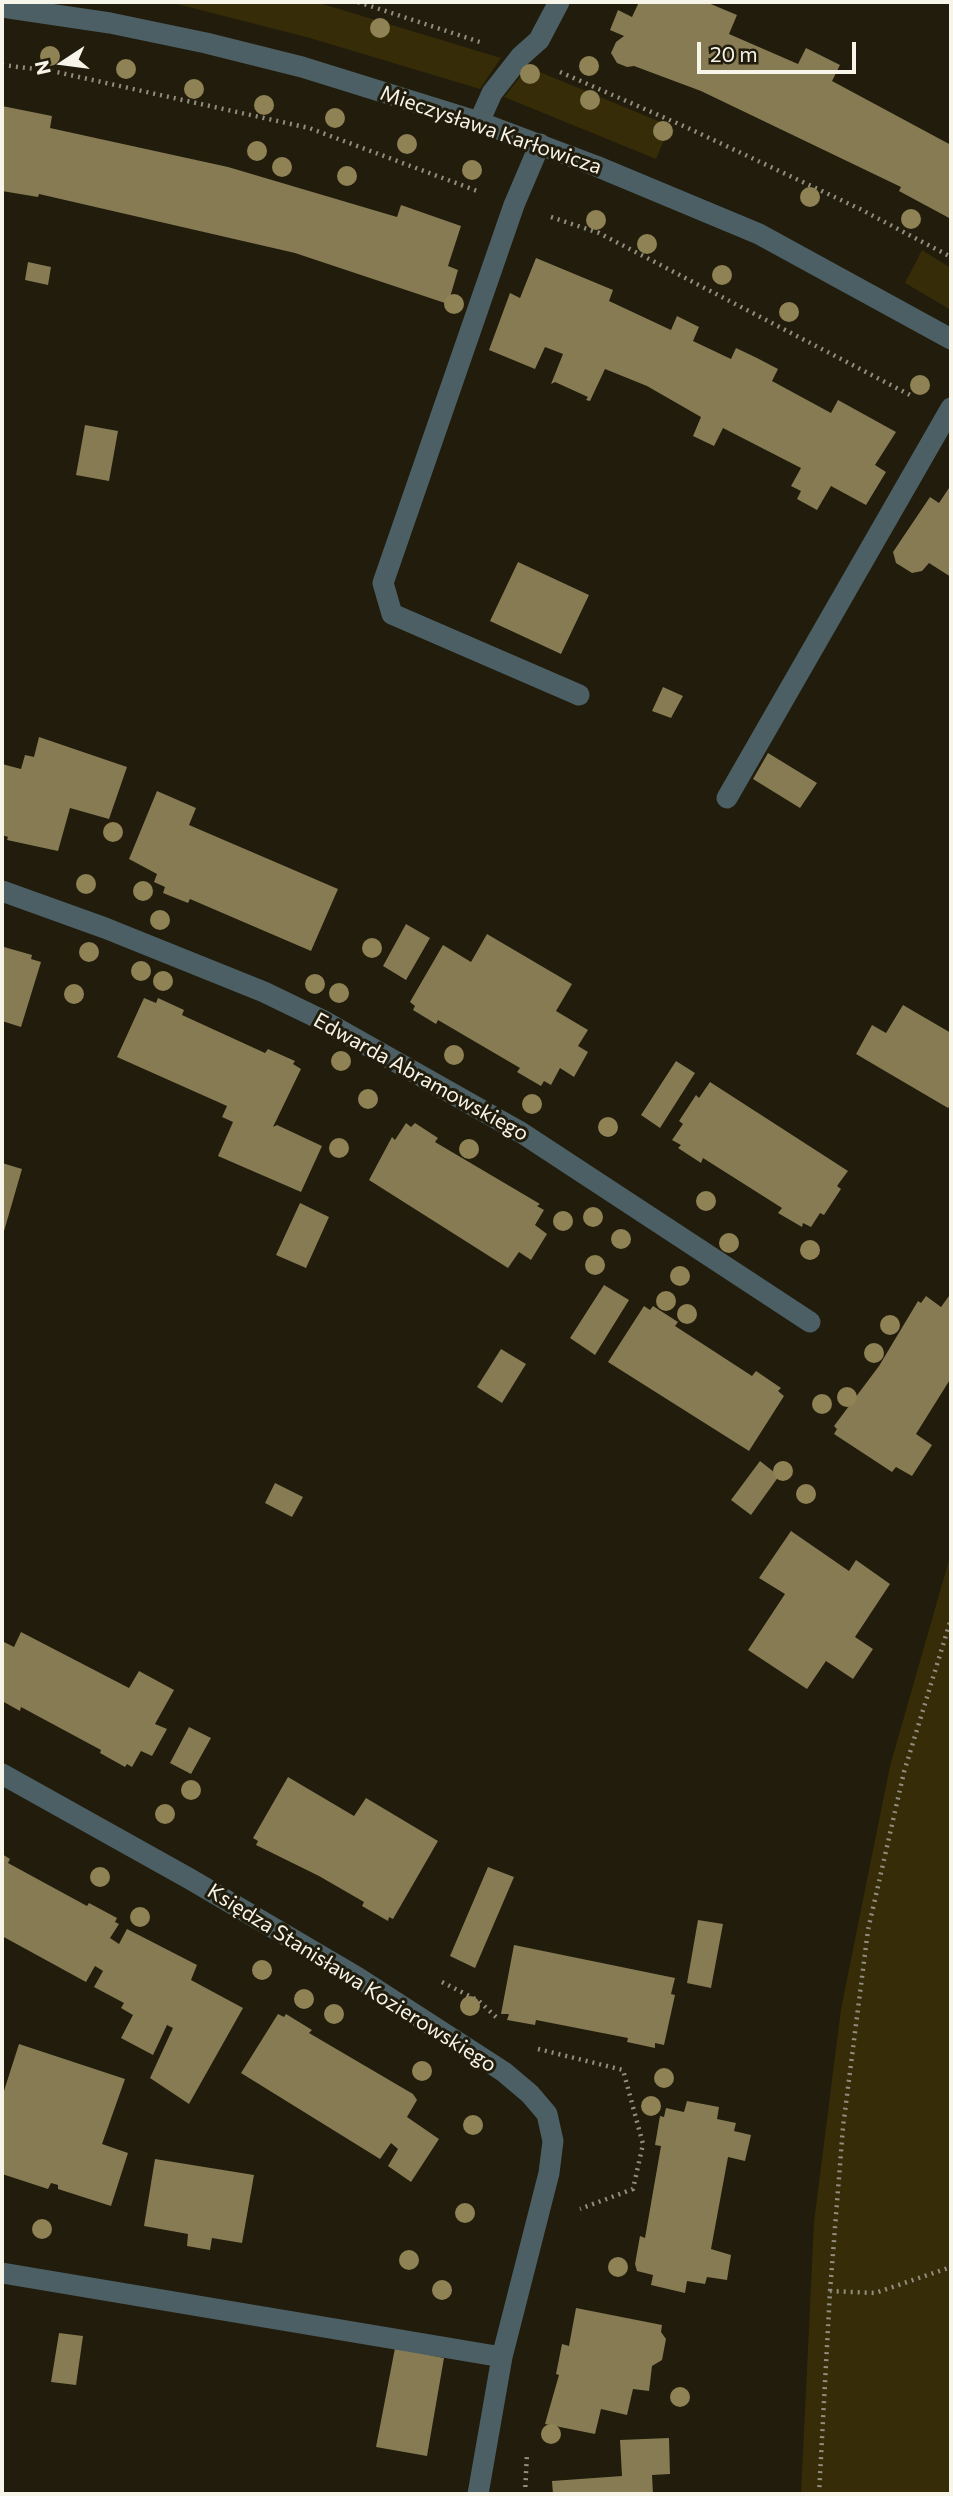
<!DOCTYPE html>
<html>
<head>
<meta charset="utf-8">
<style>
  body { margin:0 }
  #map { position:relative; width:953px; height:2496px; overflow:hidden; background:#211c0b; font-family:Commissioner,sans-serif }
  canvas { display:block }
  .frame { position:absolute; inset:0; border:4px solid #f7f4e9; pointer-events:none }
  .north { position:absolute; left:28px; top:28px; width:70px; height:70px; -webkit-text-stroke:5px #211c0b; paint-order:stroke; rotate:257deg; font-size:19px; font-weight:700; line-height:28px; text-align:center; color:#f7f4e9 }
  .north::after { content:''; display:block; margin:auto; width:24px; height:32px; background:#f7f4e9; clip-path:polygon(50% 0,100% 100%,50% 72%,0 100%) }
  .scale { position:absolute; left:697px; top:42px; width:159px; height:32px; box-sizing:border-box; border:4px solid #f7f4e9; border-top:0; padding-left:9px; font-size:21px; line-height:24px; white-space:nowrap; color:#f7f4e9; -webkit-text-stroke:5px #211c0b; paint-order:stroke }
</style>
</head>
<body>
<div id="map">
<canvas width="953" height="2496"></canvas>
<div class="frame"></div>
<div class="north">N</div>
<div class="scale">20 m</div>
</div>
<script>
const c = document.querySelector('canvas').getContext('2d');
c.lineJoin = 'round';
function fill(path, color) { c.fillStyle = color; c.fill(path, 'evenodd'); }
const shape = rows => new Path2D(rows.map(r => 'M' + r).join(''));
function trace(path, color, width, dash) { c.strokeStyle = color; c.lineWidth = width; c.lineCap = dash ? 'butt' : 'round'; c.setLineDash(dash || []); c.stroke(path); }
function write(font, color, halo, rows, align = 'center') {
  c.font = font + ' Commissioner,sans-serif'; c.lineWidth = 6; c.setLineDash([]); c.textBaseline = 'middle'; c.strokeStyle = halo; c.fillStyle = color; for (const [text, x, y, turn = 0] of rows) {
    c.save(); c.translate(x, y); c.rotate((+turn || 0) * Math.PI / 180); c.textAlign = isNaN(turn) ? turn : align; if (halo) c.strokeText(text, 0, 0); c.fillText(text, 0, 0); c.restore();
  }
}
fill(shape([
  [169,2,316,2,501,58,480,89,310,38],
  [528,67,670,126,656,159,504,97],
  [922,250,951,268,951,310,905,283],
  [951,1553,951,2494,801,2494,814,2222,841,2009,890,1766]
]), '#362c08');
fill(shape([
  [639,2,706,2,737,15,729,34,798,64,806,48,840,65,832,81,951,145,951,219,899,191,901,187,701,91,634,66,627,67,617,63,611,53,616,42,624,36,610,30,618,10,632,17],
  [2,106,52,116,50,128,228,167,397,217,401,205,461,226,448,266,458,270,448,304,295,253,39,194,38,197,2,191],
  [536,258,613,290,609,301,671,330,677,316,699,327,693,341,731,359,736,348,757,358,778,369,772,381,831,413,838,400,896,432,875,465,886,472,866,505,831,486,817,510,797,499,801,491,791,486,801,468,723,428,714,446,693,436,701,417,647,386,605,369,590,401,586,400,588,397,555,382,551,384,563,354,545,347,535,369,489,350,510,293,520,298],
  [28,262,51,267,48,285,25,280],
  [85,425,118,431,109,481,76,475],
  [951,485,951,577,929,563,922,571,912,573,896,563,893,552,930,497,939,503],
  [518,562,589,595,561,654,490,621],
  [663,687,683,696,671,718,652,711],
  [39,737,127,767,109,819,70,808,58,851,7,840,8,837,2,835,2,764,21,769,25,755,34,757],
  [768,753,817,783,800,808,753,779],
  [157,791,196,808,189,825,338,889,311,951,190,899,188,903,163,893,165,887,154,882,157,874,129,859],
  [406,924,430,938,406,980,383,966],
  [487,934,572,984,556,1011,588,1030,578,1046,588,1052,574,1077,560,1068,551,1085,544,1081,541,1086,517,1072,520,1068,438,1020,436,1024,413,1010,415,1006,410,1002,443,945,471,962],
  [4,947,32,955,31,959,41,962,21,1027,2,1021],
  [144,998,156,1003,158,998,184,1010,182,1015,265,1053,268,1049,295,1061,293,1064,301,1069,273,1127,277,1125,322,1146,301,1192,218,1156,233,1122,222,1117,227,1106,117,1057],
  [903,1005,951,1033,951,1104,948,1108,856,1054,872,1025,886,1033],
  [676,1061,695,1073,660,1128,641,1115],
  [710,1082,848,1171,837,1186,841,1189,824,1215,820,1213,811,1227,803,1223,802,1227,778,1213,782,1208,703,1158,701,1163,678,1148,681,1145,672,1140,683,1124,679,1121,696,1095,699,1098],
  [406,1123,411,1127,415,1123,438,1138,435,1142,540,1204,537,1206,544,1210,535,1225,547,1234,531,1260,519,1252,508,1268,369,1180,392,1137,395,1140],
  [2,1163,22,1169,2,1238],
  [300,1203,329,1217,306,1268,276,1255],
  [604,1285,629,1300,595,1355,570,1338],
  [926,1296,941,1307,949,1296,951,1297,951,1378,916,1434,932,1445,912,1476,896,1467,892,1472,834,1434,837,1429,834,1426,879,1366,918,1301,921,1303],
  [644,1306,650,1310,653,1306,678,1322,675,1326,752,1376,756,1371,781,1388,778,1391,784,1396,749,1451,608,1362],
  [501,1349,526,1364,502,1403,477,1387],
  [760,1461,779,1476,751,1515,731,1500],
  [275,1483,303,1497,292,1517,265,1503],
  [791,1531,849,1571,856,1560,890,1584,855,1637,873,1649,853,1679,826,1661,807,1689,748,1650,785,1594,759,1578],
  [21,1632,129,1688,139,1671,174,1690,155,1724,167,1729,152,1756,141,1751,132,1767,127,1764,125,1767,100,1753,101,1750,21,1707,20,1711,2,1701,2,1641,14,1647],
  [189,1727,211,1738,191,1774,170,1763],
  [288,1777,354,1816,366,1798,438,1841,393,1919,389,1917,388,1921,362,1906,364,1902,319,1876,256,1845,258,1841,253,1838],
  [2,1854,10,1859,8,1863,87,1906,89,1903,117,1918,115,1922,119,1924,110,1938,119,1944,127,1929,197,1965,191,1980,243,2008,189,2104,150,2078,173,2028,167,2025,153,2055,121,2038,133,2015,121,2008,124,2003,94,1987,103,1971,95,1966,86,1982,2,1936],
  [488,1867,514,1877,475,1968,450,1956],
  [698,1920,723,1924,711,1988,687,1983],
  [514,1945,675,1978,671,1994,675,1995,664,2045,655,2043,655,2048,627,2042,628,2038,536,2020,535,2025,507,2020,509,2014,501,2014],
  [278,2014,284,2017,286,2014,312,2030,309,2033,413,2094,417,2100,407,2117,439,2139,411,2182,388,2166,398,2149,391,2143,380,2159,241,2073],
  [19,2044,125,2079,102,2144,128,2153,111,2206,58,2189,58,2185,51,2183,48,2189,2,2174,2,2097],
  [687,2101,719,2107,717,2119,736,2123,734,2131,751,2135,745,2161,728,2157,711,2249,731,2255,727,2280,707,2277,705,2284,687,2281,685,2293,651,2285,653,2275,637,2271,635,2264,640,2236,645,2238,661,2146,655,2145,660,2116,664,2117,666,2108,684,2112],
  [155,2159,254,2175,242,2243,212,2238,210,2250,187,2246,188,2234,144,2226],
  [576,2308,662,2325,661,2332,666,2339,662,2360,652,2366,649,2391,633,2389,627,2415,601,2409,595,2434,545,2424,559,2375,556,2374,562,2344,569,2346],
  [59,2333,83,2336,76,2385,51,2382],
  [395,2348,444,2358,427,2456,376,2447],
  [669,2438,670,2474,652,2475,653,2494,553,2494,552,2481,622,2476,620,2440]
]), '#877b54');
trace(shape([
  [358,2,483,43],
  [2,65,52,71,309,128,480,192],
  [560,72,688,128,860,209,951,257],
  [551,217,599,233,912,396],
  [442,1982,479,2001,496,2017],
  [538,2049,623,2070,643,2144,633,2189,580,2209],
  [830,2291,843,2127,868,1930,904,1772,951,1619],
  [525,2494,527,2453],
  [819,2494,830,2291,875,2293,951,2267]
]), '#918d7f', 4.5, [2, 5]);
trace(shape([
  [2,7,110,23,206,43,302,67,479,122,596,166,759,234,951,339],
  [479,122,492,93,521,56,539,40,559,2],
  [540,144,514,205,383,583,392,614,579,695],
  [727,798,951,408],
  [2,891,105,928,264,992,322,1020,522,1133,810,1322],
  [2,1774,190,1879,357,1977,504,2072,530,2094,547,2114,553,2141,549,2173,502,2357,478,2494],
  [2,2273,502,2357]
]), '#4b5f65', 21);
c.fillStyle = '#8f8255';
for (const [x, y] of [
  [380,28],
  [50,56],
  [589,66],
  [126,69],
  [530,74],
  [194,89],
  [590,100],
  [264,105],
  [335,118],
  [663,131],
  [407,144],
  [257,151],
  [282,167],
  [472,170],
  [347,176],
  [810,197],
  [911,219],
  [596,220],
  [647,244],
  [722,275],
  [454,304],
  [789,312],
  [920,385],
  [113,832],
  [86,884],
  [143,891],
  [160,920],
  [372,948],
  [89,952],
  [141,971],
  [163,981],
  [315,984],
  [339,993],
  [74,994],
  [454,1055],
  [341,1061],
  [368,1099],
  [532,1104],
  [608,1127],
  [339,1148],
  [469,1149],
  [706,1201],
  [593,1217],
  [563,1221],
  [621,1239],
  [729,1243],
  [810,1250],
  [595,1265],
  [680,1276],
  [666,1301],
  [687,1314],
  [890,1325],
  [874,1353],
  [847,1397],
  [822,1404],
  [783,1471],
  [806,1494],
  [191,1790],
  [165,1814],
  [100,1877],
  [140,1917],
  [262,1970],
  [304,1999],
  [470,2006],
  [334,2014],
  [422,2071],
  [664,2078],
  [651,2106],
  [473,2125],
  [465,2213],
  [42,2229],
  [409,2260],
  [618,2267],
  [442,2290],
  [680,2397],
  [551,2434]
]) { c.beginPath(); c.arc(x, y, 10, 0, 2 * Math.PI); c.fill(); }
write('21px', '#f7f4e9', '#211c0b', [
  ["Mieczysława Karłowicza",491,130,19],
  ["Edwarda Abramowskiego",421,1077,29],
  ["Księdza Stanisława Kozierowskiego",352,1978,32]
]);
</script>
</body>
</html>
